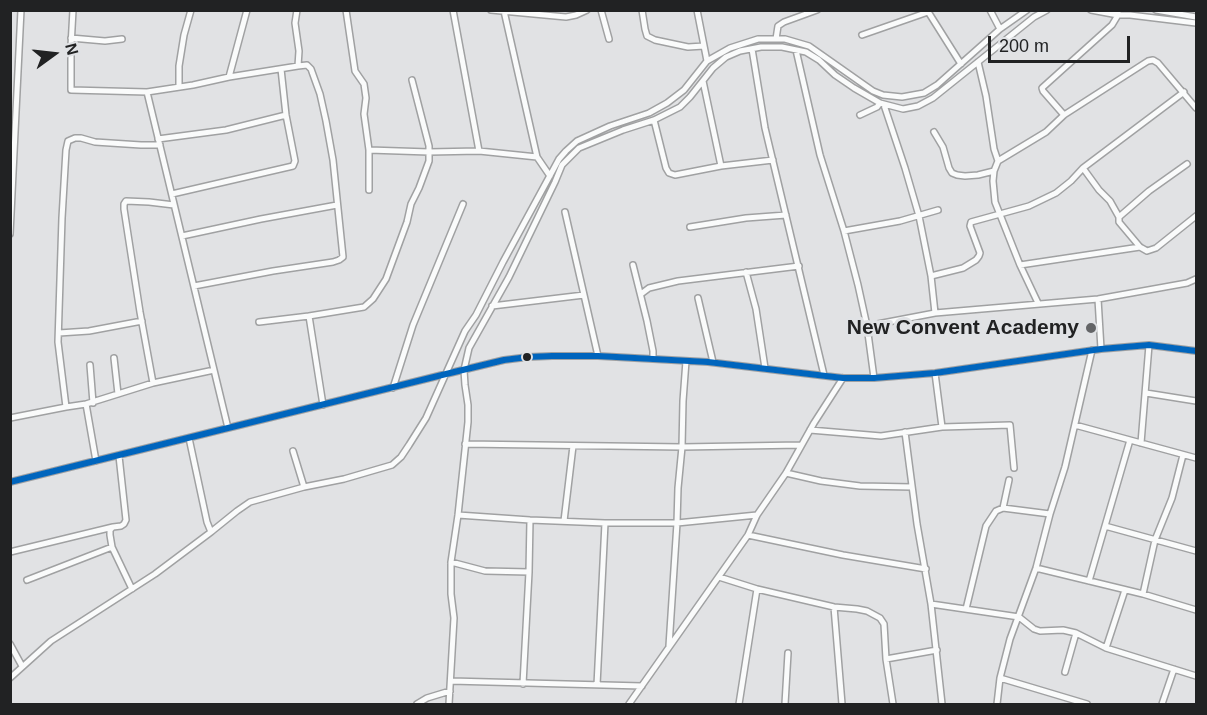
<!DOCTYPE html>
<html>
<head>
<meta charset="utf-8">
<style>
  body { margin:0 }
  #map { position:relative; width:1207px; height:715px; overflow:hidden; background:#e1e2e4; font-family:Arial,sans-serif }
  canvas { display:block }
  .frame { position:absolute; inset:0; border:12px solid #212223; pointer-events:none }
  .north { position:absolute; left:24px; top:24px; width:60px; height:60px; -webkit-text-stroke:4px #e0e2e5; paint-order:stroke; rotate:75deg; font-size:16px; font-weight:700; line-height:24px; text-align:center; color:#212223 }
  .north::after { content:''; display:block; margin:auto; width:21px; height:27px; background:#212223; clip-path:polygon(50% 0,100% 100%,50% 72%,0 100%) }
  .scale { position:absolute; left:988px; top:36px; width:142px; height:27px; box-sizing:border-box; border:3px solid #212223; border-top:0; padding-left:8px; font-size:18px; line-height:21px; white-space:nowrap; color:#212223; -webkit-text-stroke:4px #e0e2e5; paint-order:stroke }
</style>
</head>
<body>
<div id="map">
<canvas width="1207" height="715"></canvas>
<div class="frame"></div>
<div class="north">N</div>
<div class="scale">200 m</div>
</div>
<script>
const c = document.querySelector('canvas').getContext('2d');
c.lineJoin = 'round';
const shape = rows => new Path2D(rows.map(r => 'M' + r).join(''));
function trace(path, color, width, dash) { c.strokeStyle = color; c.lineWidth = width; c.lineCap = dash ? 'butt' : 'round'; c.setLineDash(dash || []); c.stroke(path); }
function write(font, color, halo, rows, align = 'center') {
  c.font = font + ' Arial,sans-serif'; c.lineWidth = 6; c.setLineDash([]); c.textBaseline = 'middle'; c.strokeStyle = halo; c.fillStyle = color; for (const [text, x, y, turn = 0] of rows) {
    c.save(); c.translate(x, y); c.rotate((+turn || 0) * Math.PI / 180); c.textAlign = isNaN(turn) ? turn : align; if (halo) c.strokeText(text, 0, 0); c.fillText(text, 0, 0); c.restore();
  }
}
const minor = shape([
  [73,10,71,46,71,90,147,92,193,85,229,77,298,66,307,65,311,69,320,94,326,121,333,160,343,257,339,260,333,262,273,271,194,286],
  [297,10,295,23,299,51,298,66],
  [346,10,355,71,364,84,366,98,364,114,369,150,369,190],
  [453,10,479,151],
  [491,10,566,17,576,15,587,10],
  [601,10,609,39],
  [642,10,645,29,647,36,655,40,688,47,704,46],
  [697,10,707,61],
  [927,10,961,64],
  [990,10,1000,29],
  [1091,10,1118,15,1130,15,1196,23],
  [1156,10,1196,17],
  [504,11,537,157,550,176],
  [862,35,928,12],
  [71,38,105,41,122,39],
  [776,39,778,26,784,22,817,10],
  [752,49,765,128,824,375],
  [796,50,820,155,844,231,858,285,867,326,874,378],
  [978,62,986,96,994,149,998,161,994,171,993,181,995,202,1020,265,1038,303],
  [229,77,247,10],
  [703,81,721,166],
  [179,87,179,66,184,35,191,10],
  [147,92,228,428],
  [884,105,905,168,919,216,931,276,935,313],
  [860,115,877,107,880,103],
  [1064,115,1043,91,1042,88,1112,25,1118,15,1118,10],
  [654,120,666,168,669,173,675,175,721,166,773,160],
  [934,132,943,147,949,168,952,173,957,175,965,176,978,175,994,171],
  [158,139,226,130,286,115],
  [369,150,429,152,479,151,537,157],
  [998,161,1046,132,1064,115,1148,61,1153,60,1158,63,1196,108],
  [1187,164,1149,191,1119,217,1119,222,1140,247,1147,251,1156,248,1196,216],
  [1083,168,1099,190,1110,201,1119,217],
  [172,194,293,166,295,161,286,115,281,69],
  [565,212,598,356],
  [690,227,746,218,786,215],
  [844,231,900,221,938,210],
  [10,234,21,10],
  [182,236,261,219,337,205],
  [633,265,647,321,653,351,653,359],
  [1020,265,1140,247],
  [746,272,756,309,765,368],
  [931,276,963,268,976,260,979,256,980,253,970,226,971,222,1029,206,1056,193,1071,181,1083,168,1184,92],
  [641,294,649,288,678,281,799,266],
  [698,298,713,362],
  [1098,299,1101,349],
  [492,306,584,295],
  [259,322,309,316],
  [867,326,935,313,1098,299,1187,283,1196,279],
  [59,333,89,331,142,321],
  [114,358,118,394],
  [90,365,93,403],
  [935,373,942,427],
  [153,383,140,312,124,209,124,204,126,201,149,202,174,205],
  [393,388,413,325,463,204],
  [1146,393,1196,401],
  [86,404,96,461],
  [323,405,309,316,364,307,373,299,386,279,407,222,411,204,419,188,429,161,429,146,412,80],
  [66,407,58,342,62,218,66,150,68,141,75,138,81,138,95,142,141,145,160,145],
  [10,418,66,407,86,404,153,383,214,370],
  [1075,425,1196,458],
  [810,430,881,436,942,427,1010,425,1014,468],
  [905,432,917,524,931,604,942,704],
  [189,438,207,522,211,532],
  [1141,443,1149,345],
  [465,444,682,447,801,445],
  [293,451,304,487],
  [119,456,126,520,124,524,121,526,113,527,110,530,110,535,112,547,132,589],
  [786,473,821,481,860,486,912,487],
  [10,482,446,374,504,360,528,357,552,356,598,356,708,362,843,378,874,378,935,373,1101,349,1149,345,1196,351],
  [1003,508,1009,480],
  [458,515,530,520,605,523,677,523,757,515],
  [564,521,573,446],
  [1105,526,1196,551],
  [748,535,843,555,926,569],
  [10,552,113,527],
  [451,562,485,571,529,572],
  [1036,568,1143,594,1196,610],
  [719,577,757,589,834,607,857,609,867,611,880,618,884,624,886,659,893,704],
  [27,580,112,547],
  [1089,581,1130,440],
  [1143,594,1155,540,1172,498,1183,455],
  [931,604,1019,617,1034,629,1040,631,1063,630,1076,633,1106,648,1196,676],
  [834,607,842,704],
  [966,609,986,526,996,511,1003,508,1050,514],
  [10,644,22,666],
  [669,646,677,523,678,488,682,447,683,401,686,361],
  [1106,648,1125,590],
  [886,659,937,650],
  [1065,672,1076,633],
  [10,678,51,641,155,574,211,532,237,511,250,502,304,487,344,479,392,465,401,457,409,445,426,418,465,331,476,315,503,262,559,159,566,151,577,141,610,126,649,113,667,103,684,90,707,61,730,48,758,39,785,39,809,46,873,91,883,95,902,97,924,93,937,85,1000,29,1027,10],
  [1000,678,1087,704],
  [451,681,642,686],
  [523,684,529,572,530,520],
  [597,685,605,523],
  [417,704,427,698,450,691],
  [449,704,454,618,451,594,451,562,458,515,468,422,468,405,465,385,464,370,469,348,509,277,555,182,562,165,579,148,623,130,654,120,680,107,690,97,713,68,726,57,740,51,761,47,782,47,806,52,819,60,835,75,854,88,880,103,903,109,918,106,933,98,1034,17,1047,10],
  [629,704,748,535,757,515,786,473,814,423,843,378],
  [739,704,757,589],
  [785,704,788,653],
  [997,704,1000,678,1010,639,1036,568,1050,514,1065,467,1092,350],
  [1162,704,1174,669]
]);
trace(minor, '#a0a1a2', 8);
trace(minor, '#fafbfb', 5);
trace(shape([
  [10,482,446,374,504,360,528,357,552,356,598,356,708,362,843,378,874,378,935,373,1101,349,1149,345,1196,351]
]), '#0065bd', 6);
for (const [x, y, r, color] of [
  [1091,328,6,"#646567"],
  [527,357,5,"#212223"]
]) { const dot = new Path2D(); dot.arc(x, y, r, 0, 2 * Math.PI); c.fillStyle = color; c.fill(dot); trace(dot, '#e0e2e5', 2); }
write('bold 21px', '#212223', '#e0e2e5', [
  ["New Convent Academy",1079,328]
], 'right');
</script>
</body>
</html>
